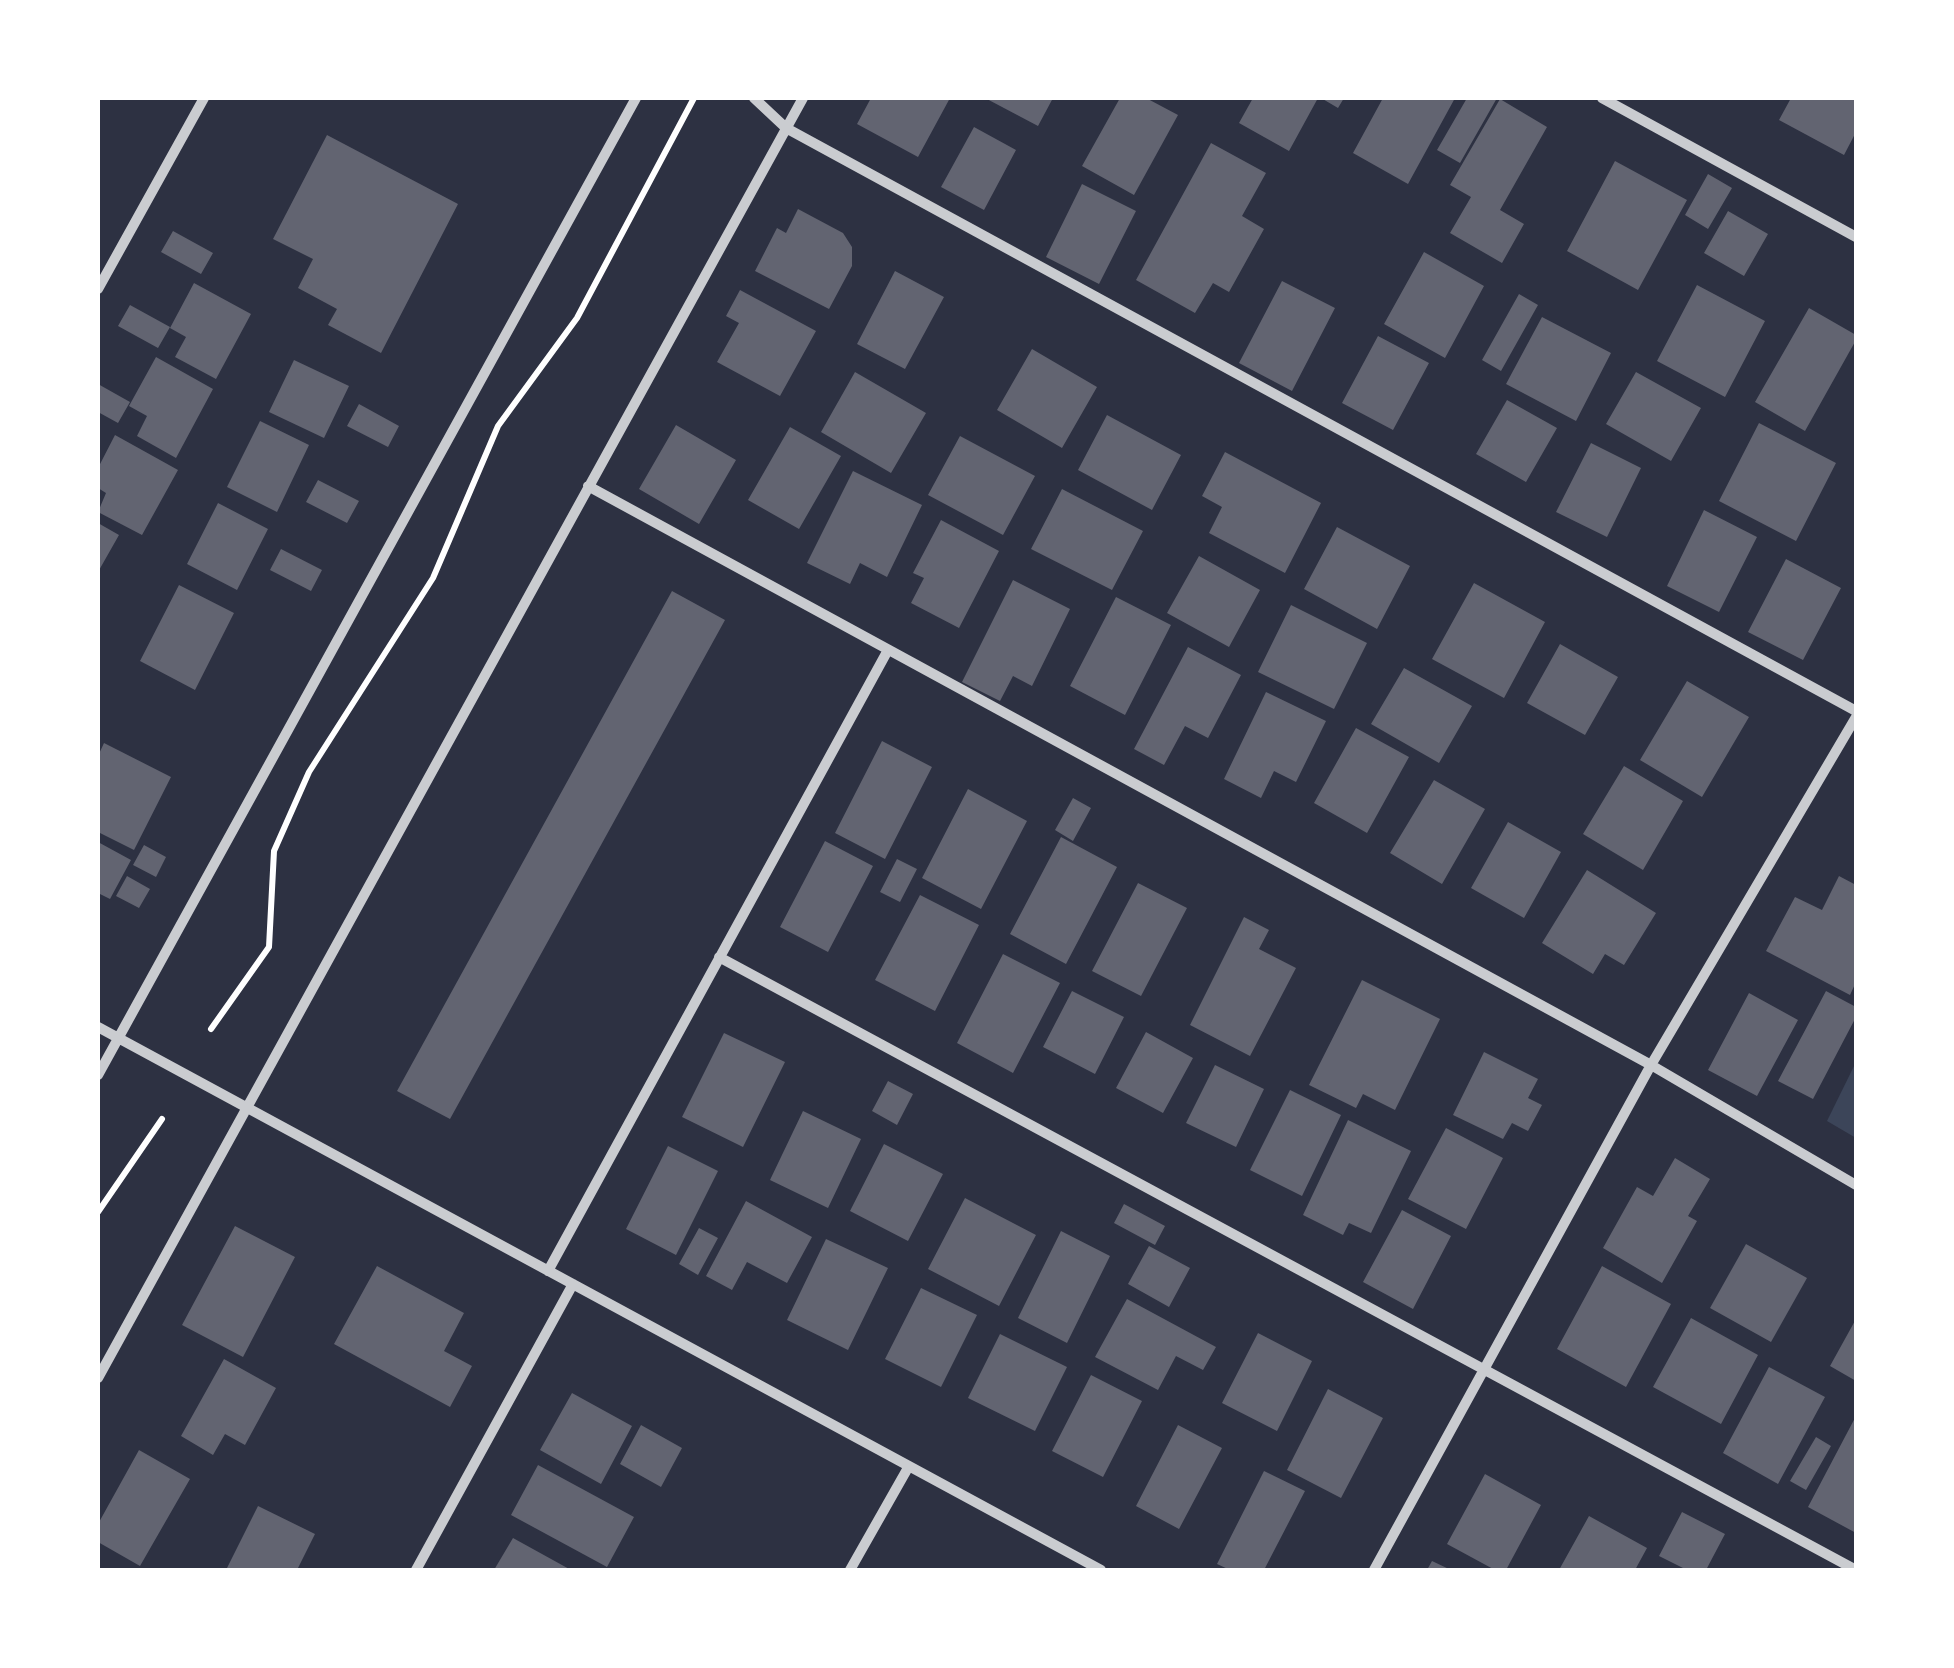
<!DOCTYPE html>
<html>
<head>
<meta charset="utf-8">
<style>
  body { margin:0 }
  #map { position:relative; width:1954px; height:1668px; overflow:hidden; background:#2d3142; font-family:Figtree,sans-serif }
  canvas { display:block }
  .frame { position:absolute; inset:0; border:100px solid #fff; pointer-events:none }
</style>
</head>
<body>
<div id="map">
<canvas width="1954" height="1668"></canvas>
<div class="frame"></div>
</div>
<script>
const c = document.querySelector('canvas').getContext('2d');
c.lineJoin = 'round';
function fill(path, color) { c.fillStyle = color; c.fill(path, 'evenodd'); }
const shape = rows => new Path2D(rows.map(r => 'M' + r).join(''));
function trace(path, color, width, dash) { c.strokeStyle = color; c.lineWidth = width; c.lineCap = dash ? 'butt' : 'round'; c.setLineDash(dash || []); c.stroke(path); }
fill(shape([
  [1856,1062,1856,1138,1827,1121]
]), '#3c4559');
fill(shape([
  [871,98,950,98,918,157,857,124],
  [985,98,1053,98,1038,126],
  [1120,98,1146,98,1178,115,1134,195,1082,166],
  [1253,98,1318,98,1289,151,1239,123],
  [1321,98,1344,98,1338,108],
  [1383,98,1455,98,1408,184,1353,153],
  [1467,98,1497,98,1460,163,1437,150],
  [1791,98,1856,98,1856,132,1844,155,1779,120],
  [1500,99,1547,127,1500,210,1524,224,1502,263,1450,233,1471,197,1450,185],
  [974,127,1016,150,984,210,941,187],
  [327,135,458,204,381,353,328,325,337,309,298,288,313,259,273,239],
  [1211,143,1266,173,1242,216,1264,229,1229,292,1213,283,1195,313,1136,280],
  [1615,161,1687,200,1638,290,1567,251],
  [1708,174,1732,188,1708,229,1685,215],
  [1082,184,1136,211,1099,284,1046,257],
  [798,209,843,233,852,247,852,266,829,309,755,271,777,228,786,233],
  [1728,211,1768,234,1744,276,1704,253],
  [173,231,213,253,201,274,161,252],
  [1424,252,1484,286,1445,358,1384,324],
  [895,271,944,297,905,369,857,344],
  [1282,281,1335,308,1292,391,1239,363],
  [194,283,251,314,216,379,175,357,186,337,170,328],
  [1697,285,1765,321,1725,397,1657,361],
  [740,290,816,331,780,396,717,362,739,323,726,316],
  [1519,294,1538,305,1501,371,1482,360],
  [130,305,170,327,158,348,118,326],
  [1809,308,1856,335,1856,340,1805,431,1755,402],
  [1542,317,1611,353,1576,421,1506,384],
  [1378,336,1429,363,1393,430,1342,403],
  [1032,349,1097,387,1062,448,997,410],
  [156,357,213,389,176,458,137,436,147,416,129,406],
  [294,360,349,386,324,438,269,412],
  [855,372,926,413,891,473,821,432],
  [1636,372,1701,408,1671,461,1606,424],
  [98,384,130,402,118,423,98,412],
  [1507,400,1557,428,1526,482,1476,454],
  [359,404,399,426,388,447,347,426],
  [1107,415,1181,455,1152,510,1078,470],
  [260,421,309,445,277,512,227,487],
  [1759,423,1836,463,1796,541,1719,501],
  [676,425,736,460,699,524,639,489],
  [790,427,841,456,799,529,748,500],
  [115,435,178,470,142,535,98,512,106,493,98,488,98,468],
  [960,436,1035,476,1003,535,928,495],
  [1591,443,1641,468,1607,537,1556,512],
  [1225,452,1321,503,1285,573,1209,533,1222,507,1202,496],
  [853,471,922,505,887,577,860,563,850,584,807,563],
  [318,480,359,501,347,523,306,502],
  [1062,489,1143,531,1112,590,1031,549],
  [218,503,268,529,237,590,187,564],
  [1704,510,1757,537,1719,612,1667,586],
  [941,520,999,551,959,628,911,603,924,578,913,573],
  [98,523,119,535,98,572],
  [1337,527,1410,566,1377,629,1304,589],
  [281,549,322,570,311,591,270,570],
  [1199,556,1260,590,1229,647,1167,613],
  [1786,559,1841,588,1803,660,1748,632],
  [1013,580,1070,609,1032,686,1013,676,1000,701,962,682],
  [1474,583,1545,622,1504,698,1432,659],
  [179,585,234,613,195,690,140,661],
  [672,591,725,620,450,1119,397,1091],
  [1116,597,1171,625,1125,715,1070,686],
  [1291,605,1367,643,1334,709,1258,672],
  [1560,644,1618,677,1585,735,1527,703],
  [1188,647,1241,675,1208,738,1185,726,1164,765,1134,749],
  [1404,668,1472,706,1439,763,1371,724],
  [1687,681,1749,717,1702,797,1640,760],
  [1266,692,1326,721,1296,782,1274,771,1261,798,1224,779],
  [1356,728,1409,757,1367,833,1314,803],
  [882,741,932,767,885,859,835,833],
  [104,743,171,777,134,850,98,832,98,756],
  [1624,766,1683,801,1643,870,1583,834],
  [1434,780,1485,809,1442,884,1390,853],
  [968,789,1027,821,981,909,922,878],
  [1073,798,1091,808,1073,841,1055,830],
  [1508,822,1561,852,1524,918,1471,888],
  [1061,837,1117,867,1066,964,1010,934],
  [825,841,873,866,828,952,780,927],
  [98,842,131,860,110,899,98,893],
  [144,845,166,857,156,877,133,865],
  [897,859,917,869,900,902,880,892],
  [1587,870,1656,913,1624,965,1605,954,1593,974,1542,943],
  [127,876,150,889,139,908,116,896],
  [1839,876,1856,885,1856,982,1850,995,1766,951,1795,897,1822,910],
  [1138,883,1187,908,1141,996,1092,971],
  [920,895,979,925,935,1011,875,980],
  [1244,917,1269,930,1259,949,1296,968,1250,1056,1190,1025],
  [1003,954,1060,983,1013,1073,957,1043],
  [1362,980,1440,1019,1395,1110,1363,1094,1356,1108,1309,1085],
  [1072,991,1124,1017,1095,1074,1043,1047],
  [1826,991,1856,1007,1856,1017,1813,1099,1778,1081],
  [1749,993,1798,1020,1757,1096,1708,1070],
  [1146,1032,1193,1058,1163,1113,1116,1088],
  [724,1033,785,1062,743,1147,682,1117],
  [1484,1052,1538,1079,1528,1098,1542,1105,1528,1131,1512,1123,1503,1139,1453,1115],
  [1215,1065,1264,1089,1236,1147,1186,1123],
  [888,1081,913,1094,897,1125,872,1111],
  [1290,1090,1341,1115,1302,1196,1250,1170],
  [803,1111,861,1139,828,1208,770,1180],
  [1348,1120,1411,1151,1371,1233,1349,1223,1343,1235,1303,1215],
  [1446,1128,1503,1158,1466,1229,1408,1199],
  [884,1144,943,1174,908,1241,850,1211],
  [668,1146,718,1171,676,1255,626,1229],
  [1675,1158,1710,1179,1688,1216,1697,1221,1662,1283,1603,1248,1637,1187,1653,1196],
  [965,1198,1036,1235,999,1306,928,1269],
  [746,1201,812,1237,787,1283,747,1262,732,1290,706,1276],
  [1124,1204,1165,1226,1155,1245,1114,1223],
  [1402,1210,1451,1236,1413,1309,1363,1282],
  [235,1226,295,1257,243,1357,182,1325],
  [699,1228,718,1238,698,1275,679,1264],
  [1061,1231,1110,1256,1067,1343,1018,1318],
  [826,1239,888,1268,848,1350,787,1320],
  [1746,1244,1807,1278,1771,1342,1710,1308],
  [1149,1246,1190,1268,1169,1307,1128,1284],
  [377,1266,464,1313,444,1351,472,1366,450,1407,334,1344],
  [1602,1266,1671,1304,1626,1387,1557,1349],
  [921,1288,977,1315,941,1387,885,1359],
  [1127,1299,1216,1347,1203,1370,1176,1356,1158,1390,1095,1357],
  [1691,1318,1758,1355,1721,1424,1653,1387],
  [1856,1319,1856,1381,1830,1366],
  [1258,1333,1312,1361,1277,1431,1222,1403],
  [1000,1334,1067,1367,1035,1431,968,1398],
  [224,1359,276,1388,245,1445,225,1434,213,1455,181,1436],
  [1769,1367,1825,1397,1778,1484,1723,1453],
  [1091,1375,1142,1401,1103,1477,1052,1451],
  [1328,1389,1383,1418,1341,1498,1287,1470],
  [572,1393,632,1426,601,1484,540,1450],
  [1856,1416,1856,1533,1808,1507],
  [641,1425,682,1448,661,1487,620,1464],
  [1178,1425,1222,1448,1179,1529,1136,1506],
  [1816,1437,1831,1446,1806,1490,1790,1481],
  [139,1450,190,1479,140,1566,98,1542,98,1524],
  [538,1465,634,1517,607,1567,511,1515],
  [1264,1471,1305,1491,1264,1570,1230,1570,1217,1564],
  [1485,1474,1541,1505,1506,1570,1495,1570,1447,1544],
  [258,1506,315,1534,297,1570,226,1570],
  [1682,1512,1725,1534,1706,1570,1687,1570,1659,1556],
  [1589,1516,1647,1548,1635,1570,1559,1570],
  [513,1538,571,1570,494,1570],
  [1432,1561,1451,1570,1427,1570]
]), '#626471');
trace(shape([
  [211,1029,269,947,274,851,309,772,433,578,498,426,577,318,694,98],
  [98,1212,162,1119]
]), '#fff', 6);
trace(shape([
  [754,98,786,128,1856,711],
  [1602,98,1856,237],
  [98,289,204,98],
  [588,486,1651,1065,1856,1185],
  [719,957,1856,1570],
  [98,1027,1101,1570],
  [98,1075,636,98],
  [548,1271,888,650],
  [98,1378,803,98],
  [416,1570,573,1284],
  [850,1570,909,1466],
  [1374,1570,1651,1065,1856,717]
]), '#caccd0', 10);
</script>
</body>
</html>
